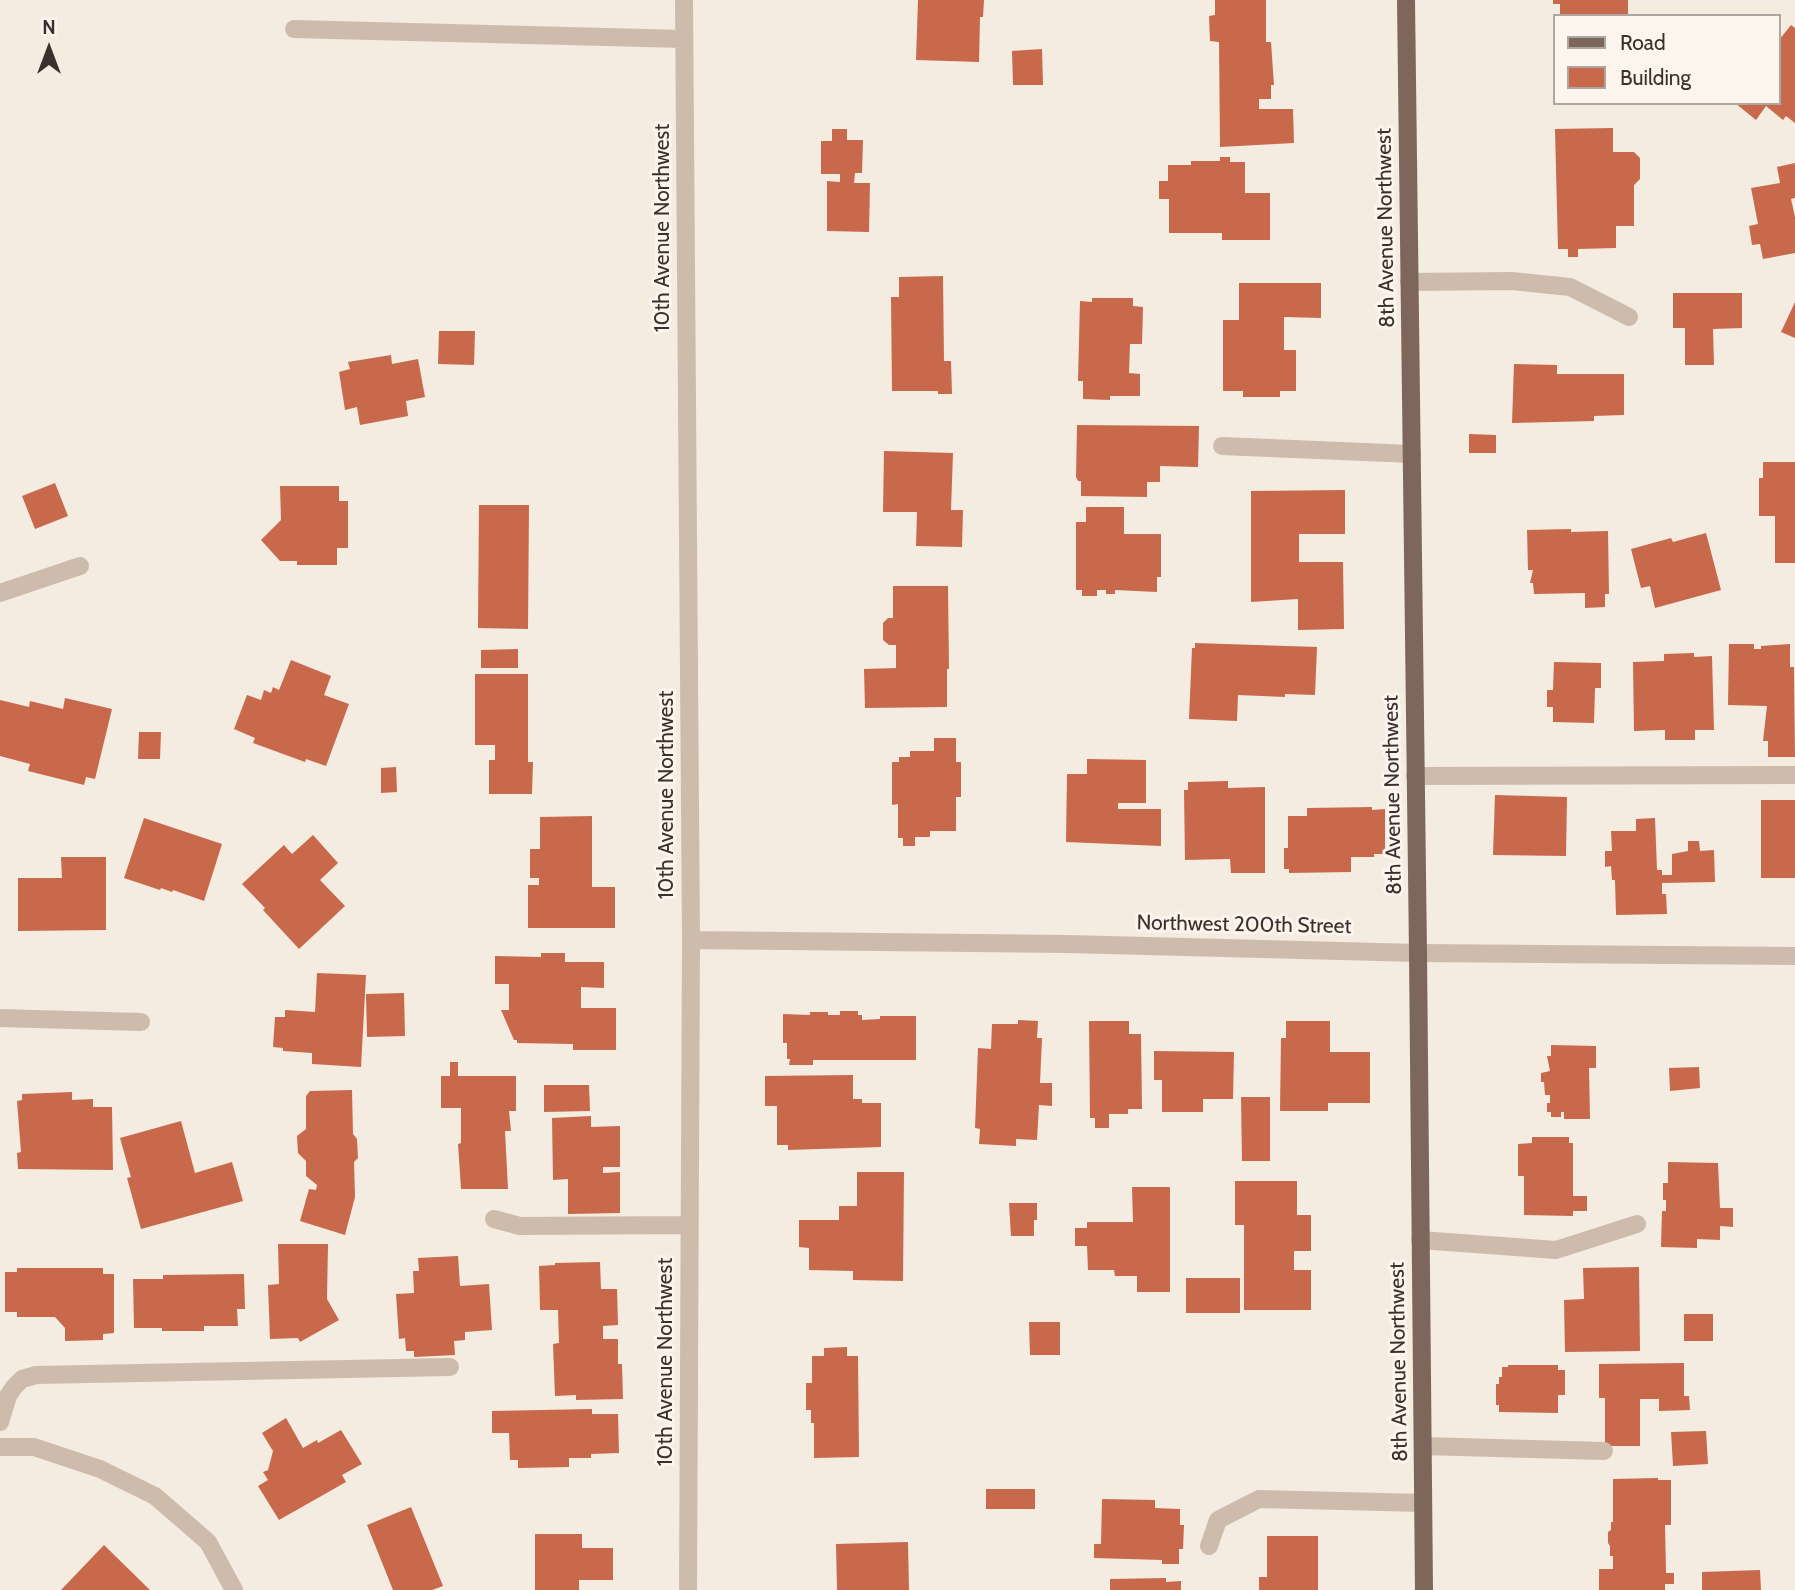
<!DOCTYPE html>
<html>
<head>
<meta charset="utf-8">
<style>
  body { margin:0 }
  #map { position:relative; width:1795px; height:1590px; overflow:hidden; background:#f4ebe1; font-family:Cabin,sans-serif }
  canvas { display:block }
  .legend { position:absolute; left:1553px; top:14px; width:228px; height:91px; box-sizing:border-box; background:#fbf5ee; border:2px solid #aea6a0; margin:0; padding:9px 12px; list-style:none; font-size:21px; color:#3b302b }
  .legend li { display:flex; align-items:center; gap:14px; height:35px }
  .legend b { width:35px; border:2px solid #aea6a0 }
  .north { position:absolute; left:14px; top:14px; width:70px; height:70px; -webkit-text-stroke:5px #fbf5ee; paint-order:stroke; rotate:0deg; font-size:19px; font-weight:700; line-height:28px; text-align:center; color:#3b302b }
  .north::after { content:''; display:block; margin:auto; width:24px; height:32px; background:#3b302b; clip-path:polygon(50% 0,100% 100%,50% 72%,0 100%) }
</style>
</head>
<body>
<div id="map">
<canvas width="1795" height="1590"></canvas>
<ul class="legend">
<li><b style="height:9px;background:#7d675c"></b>Road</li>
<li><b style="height:19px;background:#c8694b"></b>Building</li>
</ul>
<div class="north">N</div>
</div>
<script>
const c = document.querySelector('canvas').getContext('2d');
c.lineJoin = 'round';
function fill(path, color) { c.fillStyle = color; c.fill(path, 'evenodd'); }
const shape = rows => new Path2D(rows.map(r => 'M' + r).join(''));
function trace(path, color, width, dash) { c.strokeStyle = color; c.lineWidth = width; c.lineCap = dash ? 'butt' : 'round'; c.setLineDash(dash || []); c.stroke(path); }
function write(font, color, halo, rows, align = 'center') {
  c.font = font + ' Cabin,sans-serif'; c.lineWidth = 6; c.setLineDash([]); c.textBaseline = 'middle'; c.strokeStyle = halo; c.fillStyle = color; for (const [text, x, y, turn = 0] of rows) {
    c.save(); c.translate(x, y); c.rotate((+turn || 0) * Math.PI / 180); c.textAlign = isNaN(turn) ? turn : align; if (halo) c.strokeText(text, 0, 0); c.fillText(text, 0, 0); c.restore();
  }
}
fill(shape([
  [918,0,984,0,983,17,980,17,979,62,916,60],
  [1215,0,1266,0,1266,42,1271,42,1274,85,1271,85,1271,99,1259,99,1259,109,1293,109,1294,143,1220,147,1219,42,1210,41,1209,16,1215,15],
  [1553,0,1628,0,1628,16,1560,16,1560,4,1553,4],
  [1791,25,1795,28,1795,123,1786,116,1783,120,1766,106,1756,120,1735,103,1779,103,1779,40],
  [1042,49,1043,85,1013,85,1012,51],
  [1613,128,1613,152,1634,152,1640,158,1640,179,1634,185,1634,226,1616,226,1616,248,1578,249,1578,257,1568,257,1568,249,1558,249,1555,129],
  [832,129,847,129,847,140,863,140,862,173,855,173,854,183,870,183,869,232,827,231,827,181,840,182,840,174,821,174,821,141,832,141],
  [1220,157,1230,157,1230,162,1245,162,1245,193,1270,193,1270,240,1222,240,1222,233,1169,233,1169,199,1159,199,1159,181,1168,181,1168,165,1191,165,1191,161,1220,161],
  [1795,163,1795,198,1791,199,1795,217,1795,253,1763,259,1760,244,1752,245,1749,226,1758,224,1751,188,1780,183,1777,167],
  [943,276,944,361,951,361,952,394,938,394,938,391,892,391,891,297,899,297,899,277],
  [1239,283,1321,283,1321,318,1284,317,1284,350,1296,350,1296,391,1280,391,1280,397,1243,397,1243,391,1223,391,1223,320,1239,320],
  [1673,293,1742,293,1742,328,1713,329,1714,365,1685,365,1685,328,1673,328],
  [1092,298,1133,298,1133,306,1143,307,1142,344,1130,344,1129,373,1140,374,1140,396,1110,396,1110,400,1083,399,1083,381,1078,381,1080,301,1092,302],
  [1795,302,1795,338,1781,332],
  [439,331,475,331,474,365,438,364],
  [391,355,392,364,418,359,425,397,406,401,408,416,360,425,357,407,345,410,339,372,350,369,348,362],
  [1514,364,1557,365,1557,374,1624,374,1624,415,1594,416,1594,421,1512,423],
  [1077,425,1199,426,1198,467,1160,466,1160,482,1147,482,1147,497,1081,496,1081,481,1078,481,1076,477],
  [1469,434,1496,435,1496,453,1469,453],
  [884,451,953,453,951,510,963,510,962,547,916,546,917,512,883,512],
  [1763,462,1795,462,1795,563,1775,563,1775,516,1759,516,1759,478,1763,478],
  [55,483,68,516,35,529,22,496],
  [280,486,339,486,339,501,348,501,348,548,337,548,337,565,297,565,297,561,280,561,261,540,281,520],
  [1345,490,1345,534,1299,534,1299,562,1343,562,1344,629,1298,630,1298,599,1251,602,1251,491],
  [479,505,529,505,528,629,478,628],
  [1086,507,1124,507,1124,534,1161,534,1161,577,1157,577,1157,592,1115,590,1115,594,1106,594,1106,590,1097,590,1097,596,1082,596,1082,590,1076,590,1076,522,1086,522],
  [1571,529,1571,532,1608,531,1609,594,1605,594,1605,607,1585,608,1585,593,1534,594,1533,583,1530,583,1533,570,1528,570,1527,530],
  [1706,533,1721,590,1655,608,1650,586,1641,588,1631,549,1671,538,1673,542],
  [893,586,948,586,949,669,947,669,947,707,865,708,864,669,896,668,896,645,889,645,883,640,883,623,888,618,893,618],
  [1195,643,1317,647,1315,695,1285,694,1285,697,1238,695,1237,721,1189,719,1192,648,1195,648],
  [1729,644,1754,644,1754,649,1761,649,1761,646,1790,644,1790,667,1794,667,1795,757,1768,757,1768,741,1763,741,1767,706,1728,705],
  [518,649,518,668,481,668,481,650],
  [1694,653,1694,657,1712,656,1714,730,1695,730,1695,740,1665,740,1665,730,1634,731,1633,662,1664,661,1664,654],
  [291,660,331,676,324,695,349,704,326,766,306,759,305,762,253,743,255,738,234,729,247,695,261,700,264,690,271,693,273,687,279,690],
  [1554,662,1601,663,1601,688,1595,688,1594,723,1553,722,1553,707,1547,707,1547,690,1553,690],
  [475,674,528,674,528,762,533,762,532,794,489,794,489,760,495,760,495,745,475,745],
  [65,698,112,709,95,779,86,777,84,785,28,771,30,764,0,756,0,700,29,707,30,701,63,709],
  [139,732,161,732,160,759,138,759],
  [934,738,956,738,956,762,961,762,961,797,956,797,956,831,930,831,930,837,915,837,915,846,903,846,903,838,898,838,898,804,892,805,892,762,899,762,899,757,910,757,910,751,934,751],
  [1087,759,1146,760,1146,803,1118,803,1118,809,1161,809,1161,846,1066,842,1067,774,1087,774],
  [396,767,397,792,381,793,381,768],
  [1228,781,1228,788,1265,787,1265,873,1231,873,1230,859,1185,860,1184,790,1188,790,1188,782],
  [1495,795,1567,797,1566,856,1493,855],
  [1761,800,1795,800,1795,878,1761,878],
  [1372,807,1372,810,1385,809,1385,854,1374,854,1374,857,1351,857,1351,872,1289,873,1289,869,1284,869,1284,848,1288,848,1288,816,1307,816,1307,808],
  [592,816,592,887,615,887,615,928,528,928,528,885,539,885,539,878,530,878,530,849,540,849,540,817],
  [144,818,222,844,204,901,173,890,172,892,161,888,160,890,124,878],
  [1655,818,1657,870,1662,870,1662,875,1672,875,1672,854,1688,851,1688,841,1699,841,1700,851,1714,850,1715,882,1662,883,1662,894,1666,894,1667,914,1616,915,1615,880,1612,880,1611,866,1605,867,1605,851,1612,851,1611,831,1636,831,1636,819],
  [313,835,338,863,320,880,345,906,299,949,263,910,265,908,242,884,284,845,292,854],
  [61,857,106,857,106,930,18,931,18,878,62,878],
  [541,953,565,953,565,962,604,962,604,988,581,987,581,1008,616,1008,616,1050,573,1050,573,1044,517,1043,517,1040,514,1040,501,1010,509,1010,509,984,495,984,495,956,541,957],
  [317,973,366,975,361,1067,312,1064,312,1053,283,1051,283,1048,273,1047,275,1017,285,1017,285,1010,315,1012],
  [404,993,405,1036,367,1037,366,994],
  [840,1011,858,1011,858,1015,862,1015,862,1020,880,1019,880,1016,916,1016,916,1060,813,1060,813,1065,789,1065,790,1059,787,1059,787,1043,783,1043,783,1014,810,1015,810,1012,828,1012,828,1015,840,1015],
  [1018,1020,1038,1021,1037,1038,1042,1038,1040,1083,1052,1083,1052,1106,1039,1105,1037,1140,1016,1139,1016,1146,979,1144,980,1129,975,1128,978,1048,991,1049,992,1024,1018,1024],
  [1089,1021,1129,1021,1129,1034,1141,1034,1142,1109,1128,1109,1128,1114,1109,1114,1109,1128,1095,1128,1095,1118,1090,1118],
  [1286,1021,1330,1021,1330,1052,1370,1052,1370,1103,1328,1103,1328,1111,1280,1111,1281,1038,1286,1038],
  [1551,1045,1596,1046,1596,1068,1589,1068,1590,1119,1564,1119,1564,1112,1561,1112,1561,1117,1551,1117,1551,1112,1547,1112,1547,1103,1550,1103,1550,1095,1545,1095,1544,1082,1541,1082,1541,1073,1550,1071,1547,1056,1551,1056],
  [1154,1051,1234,1052,1233,1099,1203,1099,1203,1112,1162,1112,1162,1080,1154,1080],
  [450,1062,458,1062,458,1076,516,1076,516,1111,509,1111,511,1131,505,1131,508,1189,461,1189,458,1144,461,1143,461,1108,441,1108,441,1076,450,1076],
  [1699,1067,1700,1088,1670,1091,1669,1068],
  [853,1075,853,1099,862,1099,862,1103,881,1103,881,1147,788,1150,788,1145,777,1145,777,1106,765,1106,765,1076],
  [544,1085,589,1085,590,1111,544,1112],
  [352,1090,353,1134,357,1139,358,1158,354,1162,355,1197,345,1235,300,1221,309,1189,316,1190,317,1185,306,1176,306,1161,298,1153,297,1136,306,1129,306,1096,310,1091],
  [72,1092,72,1100,93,1099,93,1107,112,1107,113,1170,18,1169,17,1153,21,1152,17,1101,22,1100,22,1094],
  [1241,1097,1270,1097,1270,1161,1242,1161],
  [591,1116,591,1127,620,1126,620,1167,603,1167,603,1173,620,1172,620,1213,568,1214,568,1179,553,1180,552,1118],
  [181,1121,195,1173,232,1162,243,1201,141,1229,127,1178,131,1177,120,1138],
  [1532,1137,1569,1137,1569,1143,1573,1143,1573,1196,1587,1196,1587,1211,1573,1211,1573,1216,1524,1215,1524,1176,1518,1176,1518,1144,1532,1143],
  [1668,1162,1718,1163,1720,1208,1733,1208,1733,1227,1720,1226,1720,1240,1697,1239,1697,1248,1661,1247,1662,1211,1666,1211,1666,1200,1663,1200,1663,1183,1668,1183],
  [857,1172,904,1172,903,1281,853,1280,853,1271,809,1270,809,1248,799,1247,799,1220,839,1220,839,1206,857,1206],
  [1235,1181,1297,1181,1297,1215,1311,1215,1311,1251,1294,1251,1294,1270,1311,1270,1311,1310,1244,1310,1244,1225,1235,1225],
  [1132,1187,1170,1187,1170,1292,1137,1292,1137,1276,1115,1276,1114,1270,1088,1270,1087,1246,1075,1246,1075,1228,1087,1228,1087,1222,1133,1222],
  [1009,1203,1037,1203,1037,1220,1034,1220,1034,1236,1011,1236],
  [278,1244,328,1244,327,1299,339,1320,300,1342,298,1338,270,1339,268,1285,279,1284],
  [458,1256,460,1286,489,1284,492,1330,465,1332,465,1340,454,1341,455,1355,414,1357,414,1351,406,1351,405,1338,399,1339,396,1294,414,1293,413,1271,419,1271,418,1258],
  [600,1262,601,1289,617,1289,618,1325,603,1326,603,1339,618,1339,618,1364,622,1364,623,1399,576,1400,576,1395,555,1396,553,1344,559,1343,558,1310,540,1310,539,1266,555,1265,555,1263],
  [1639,1267,1640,1351,1565,1352,1564,1300,1584,1299,1583,1268],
  [17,1268,103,1268,103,1274,114,1274,114,1333,103,1334,103,1340,65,1341,65,1328,55,1317,17,1317,17,1312,5,1312,5,1272,17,1272],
  [244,1274,245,1309,237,1309,238,1326,204,1326,204,1331,162,1331,162,1328,134,1328,133,1279,163,1279,163,1275],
  [1186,1278,1240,1278,1240,1313,1186,1313],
  [1684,1314,1713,1314,1713,1341,1684,1341],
  [1029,1322,1060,1322,1060,1355,1030,1355],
  [847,1347,847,1356,858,1356,859,1457,814,1458,814,1423,811,1423,811,1410,806,1410,806,1383,812,1383,812,1356,824,1356,824,1348],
  [1684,1363,1684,1396,1689,1396,1690,1410,1659,1411,1659,1399,1640,1399,1640,1446,1605,1446,1605,1398,1599,1398,1599,1364],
  [1508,1365,1558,1365,1558,1370,1565,1370,1565,1395,1558,1395,1558,1413,1499,1412,1499,1405,1496,1405,1496,1384,1499,1384,1499,1377,1502,1377,1502,1367,1508,1367],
  [592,1409,592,1414,618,1414,619,1453,591,1454,591,1458,569,1458,569,1467,518,1468,518,1460,510,1460,509,1433,492,1433,492,1411],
  [286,1418,303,1448,317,1440,318,1443,341,1430,362,1464,342,1475,346,1482,279,1520,258,1486,268,1480,263,1472,268,1470,273,1451,262,1433],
  [1706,1431,1708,1464,1673,1466,1671,1432],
  [1658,1478,1658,1480,1671,1480,1671,1525,1665,1525,1666,1573,1674,1573,1674,1584,1665,1584,1665,1590,1599,1590,1599,1569,1613,1569,1613,1556,1610,1556,1610,1546,1608,1543,1608,1532,1611,1530,1611,1522,1613,1522,1613,1479],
  [986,1489,1035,1489,1035,1509,986,1509],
  [1102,1499,1155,1500,1155,1508,1180,1509,1180,1525,1184,1525,1183,1549,1179,1549,1179,1564,1162,1564,1162,1560,1094,1558,1094,1544,1101,1544],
  [411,1507,443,1586,432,1590,393,1590,367,1525],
  [535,1534,582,1534,582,1548,613,1548,613,1580,579,1580,579,1590,535,1590],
  [1267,1536,1318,1536,1318,1590,1259,1590,1259,1577,1267,1577],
  [908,1542,909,1590,837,1590,836,1544],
  [104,1545,150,1590,61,1590],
  [1760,1570,1761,1590,1702,1590,1702,1572],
  [1166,1578,1166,1582,1181,1581,1181,1590,1110,1590,1110,1579]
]), '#c8694b');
trace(shape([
  [684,0,691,940,688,1590],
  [294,29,684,39],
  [1409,282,1512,281,1570,287,1629,317],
  [1222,446,1412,454],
  [0,593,80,566],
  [1415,776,1795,775],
  [691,940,1068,944,1418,953,1795,956],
  [0,1018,141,1022],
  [494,1219,520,1226,689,1225],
  [1420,1240,1556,1250,1637,1224],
  [0,1422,8,1396,14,1387,22,1379,36,1375,450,1367],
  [1423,1446,1604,1451],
  [0,1447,34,1447,100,1469,155,1496,208,1542,234,1590],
  [1209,1546,1218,1520,1259,1499,1423,1503]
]), '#cdbbac', 18);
trace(shape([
  [1406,0,1418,953,1424,1590]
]), '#7d675c', 18);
write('21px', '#3b302b', '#fbf5ee', [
  ["10th Avenue Northwest",663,228,-90],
  ["8th Avenue Northwest",1386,228,-91],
  ["10th Avenue Northwest",667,795,-90],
  ["8th Avenue Northwest",1393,795,-91],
  ["Northwest 200th Street",1244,925,1],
  ["10th Avenue Northwest",666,1362,-90],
  ["8th Avenue Northwest",1399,1362,-91]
]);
</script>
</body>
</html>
